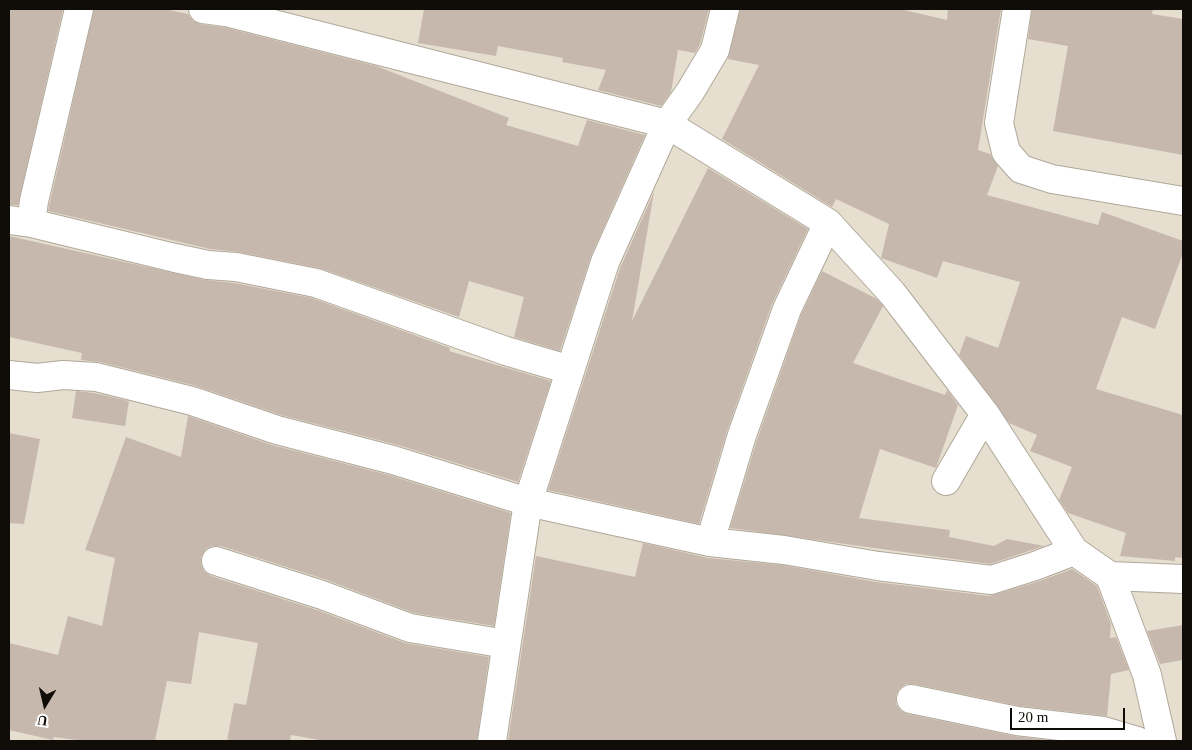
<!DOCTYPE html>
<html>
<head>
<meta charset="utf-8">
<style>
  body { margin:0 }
  #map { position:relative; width:1192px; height:750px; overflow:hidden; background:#e6decf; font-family:"Times New Roman",serif }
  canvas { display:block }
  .frame { position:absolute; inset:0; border:10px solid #100d08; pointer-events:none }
  .north { position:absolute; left:20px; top:680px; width:50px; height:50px; -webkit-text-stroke:4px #fff; paint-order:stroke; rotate:189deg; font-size:14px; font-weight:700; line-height:20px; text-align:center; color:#100d08 }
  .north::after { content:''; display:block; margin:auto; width:18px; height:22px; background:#100d08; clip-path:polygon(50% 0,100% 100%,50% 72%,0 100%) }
  .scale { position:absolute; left:1010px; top:708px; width:115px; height:22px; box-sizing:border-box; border:2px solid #100d08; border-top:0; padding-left:6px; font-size:15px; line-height:18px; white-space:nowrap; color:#100d08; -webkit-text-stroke:4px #fff; paint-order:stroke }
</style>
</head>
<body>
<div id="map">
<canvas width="1192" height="750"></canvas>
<div class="frame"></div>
<div class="north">U</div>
<div class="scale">20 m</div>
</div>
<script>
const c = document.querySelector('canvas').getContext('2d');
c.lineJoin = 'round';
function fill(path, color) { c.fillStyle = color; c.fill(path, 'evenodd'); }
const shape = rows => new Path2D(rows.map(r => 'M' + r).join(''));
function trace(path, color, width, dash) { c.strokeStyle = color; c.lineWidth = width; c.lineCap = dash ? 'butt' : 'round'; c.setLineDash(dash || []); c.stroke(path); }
fill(shape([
  [9,9,63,9,18,205,9,205],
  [94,9,164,9,188,14,193,21,201,24,223,27,376,66,509,118,506,125,578,146,587,120,645,135,591,256,560,351,514,337,524,297,469,281,459,317,319,268,239,252,210,249,48,211],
  [424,9,709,9,700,44,695,53,678,50,671,92,661,106,598,90,606,70,562,62,563,58,498,46,496,56,418,43],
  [740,9,900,9,947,20,948,9,1001,9,978,150,990,154,998,166,987,195,1098,225,1102,212,1183,241,1183,253,1155,329,1122,317,1096,389,1183,415,1183,558,1175,557,1175,561,1120,556,1126,533,1068,513,1059,500,1072,467,1030,451,1037,435,1009,423,959,355,966,336,998,348,1020,282,943,261,937,278,881,258,889,224,836,199,832,207,722,139,759,65,728,59],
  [1032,9,1153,9,1152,14,1183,19,1183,155,1053,131,1068,46,1028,39],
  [708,168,808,229,772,304,727,431,699,524,548,490,620,268,654,192,632,321],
  [9,236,205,280,234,283,312,298,450,348,449,351,551,381,518,482,398,445,281,415,196,386,100,362,81,360,82,353,9,337],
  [822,271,877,299,883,306,853,363,945,395,947,390,958,405,936,468,880,449,859,518,950,530,949,537,994,546,1007,539,1044,546,990,564,730,528,757,440,801,315],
  [76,391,94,393,129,401,125,426,72,418],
  [188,416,272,445,389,475,511,513,494,626,414,613,327,580,221,546,213,546,206,549,201,557,201,564,204,571,211,576,317,610,405,643,489,657,477,741,325,741,291,735,290,741,227,741,234,703,246,705,258,643,199,632,191,684,167,681,155,741,84,741,54,737,53,740,9,730,9,643,58,655,68,616,102,626,115,558,85,550,126,437,181,457],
  [9,433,40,439,24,524,9,523],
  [643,543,708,558,782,565,876,582,989,596,1040,581,1072,569,1097,586,1111,624,1110,638,1116,637,1129,670,1111,674,1107,716,1020,706,914,684,906,684,899,689,896,695,896,704,901,711,908,714,1014,736,1056,741,508,741,536,556,635,577],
  [1183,625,1183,660,1160,664,1147,631]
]), '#c7b8ae');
const street = shape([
  [203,9,226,12,667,124,828,223,892,293,985,414,1074,551,1110,576],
  [1017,9,999,123,1006,152,1021,169,1052,179,1183,201],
  [9,220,31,223,175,258,208,265,236,267,316,283,506,351,570,370],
  [31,223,34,201,79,9],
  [9,375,37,378,63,375,96,377,192,401,277,430,393,460,528,502,710,542,784,550,878,566,991,580,1035,566,1074,551],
  [946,481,985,414],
  [710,542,742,435,787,309,828,223],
  [216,561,322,595,410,628,506,644],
  [1110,576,1147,675,1162,741],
  [1110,576,1183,579],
  [911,699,1017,721,1103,731,1137,741],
  [492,741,528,502,605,262,667,124,690,92,715,50,725,9]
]);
trace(street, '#b0a89a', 30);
trace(street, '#fff', 28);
</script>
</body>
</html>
